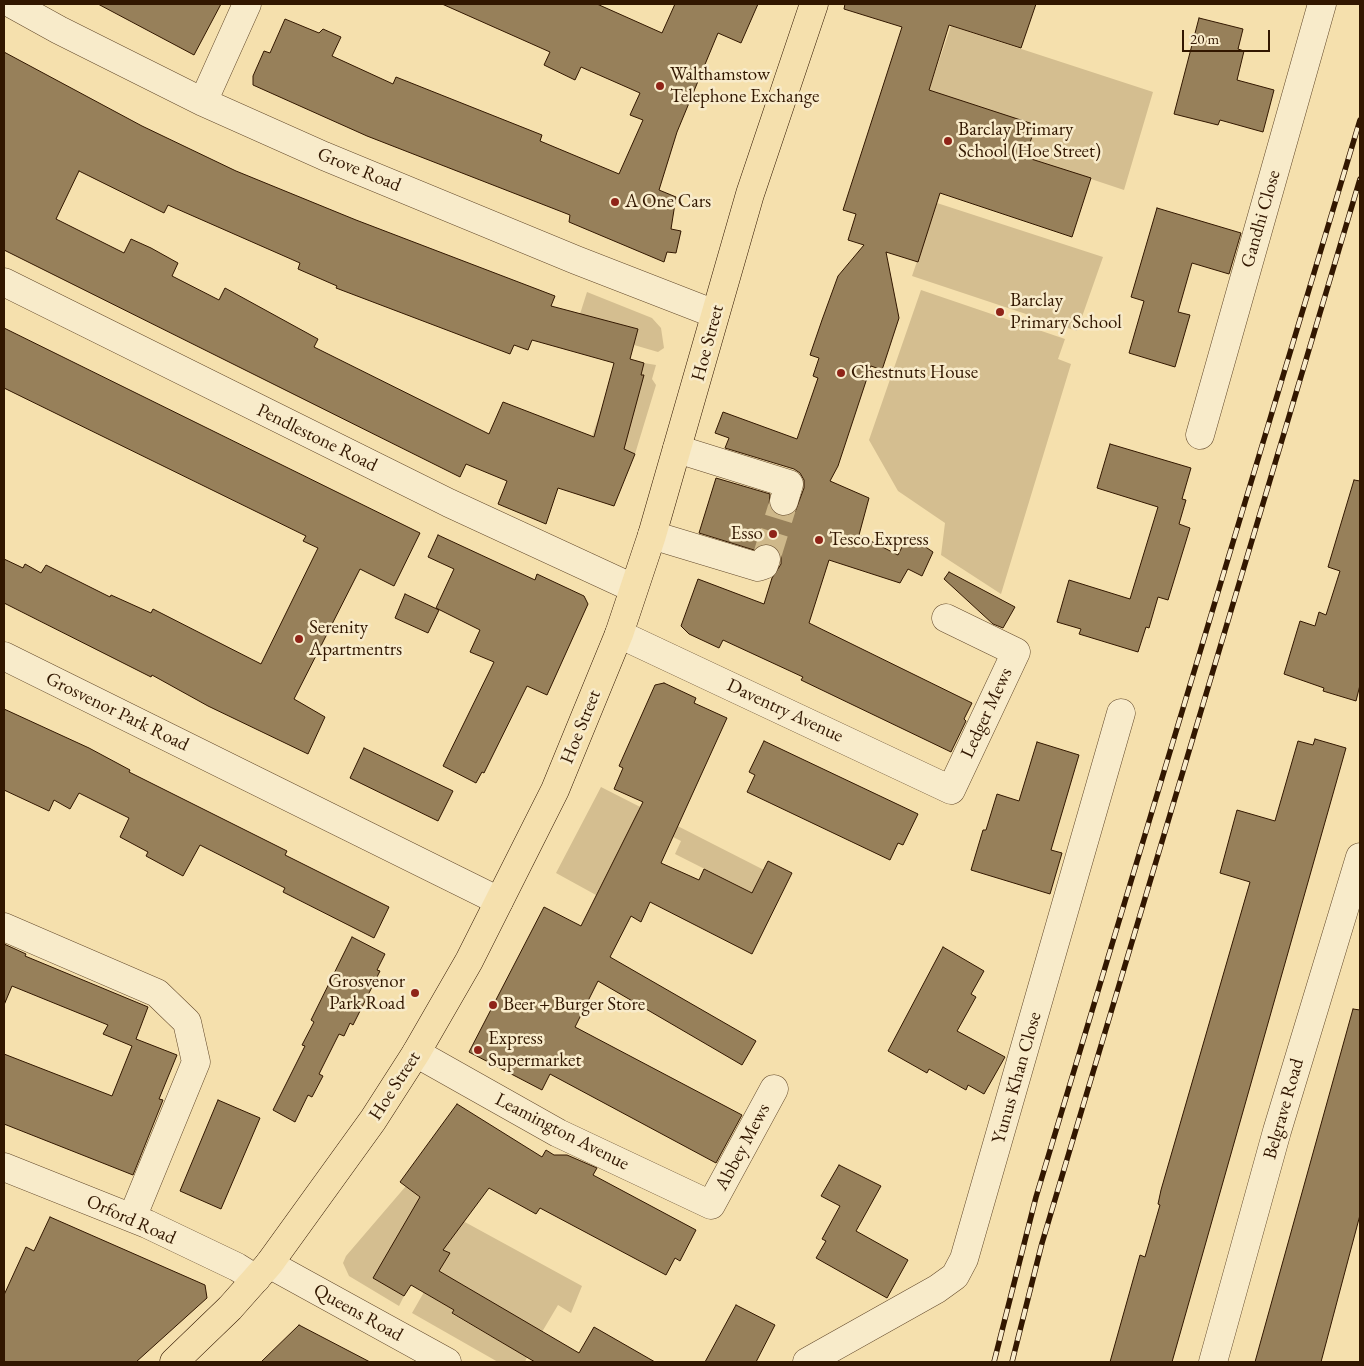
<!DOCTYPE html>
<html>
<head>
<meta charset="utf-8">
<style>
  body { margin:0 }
  #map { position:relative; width:1364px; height:1366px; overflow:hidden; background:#f5e0ad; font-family:"EB Garamond",serif }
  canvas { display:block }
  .frame { position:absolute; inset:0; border:5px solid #321700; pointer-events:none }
  .scale { position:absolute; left:1182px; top:30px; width:88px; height:22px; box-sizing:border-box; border:2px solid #321700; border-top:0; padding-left:6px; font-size:15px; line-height:18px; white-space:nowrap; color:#321700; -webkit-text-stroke:4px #f8ebca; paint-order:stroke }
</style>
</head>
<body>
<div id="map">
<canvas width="1364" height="1366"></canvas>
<div class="frame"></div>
<div class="scale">20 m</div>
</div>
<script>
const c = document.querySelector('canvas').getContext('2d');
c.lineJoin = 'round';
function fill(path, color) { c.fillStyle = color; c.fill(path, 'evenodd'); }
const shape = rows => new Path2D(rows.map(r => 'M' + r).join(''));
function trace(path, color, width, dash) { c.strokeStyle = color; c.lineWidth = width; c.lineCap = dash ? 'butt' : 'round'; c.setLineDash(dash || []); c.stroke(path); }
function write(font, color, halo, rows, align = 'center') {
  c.font = font + ' "EB Garamond",serif'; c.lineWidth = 5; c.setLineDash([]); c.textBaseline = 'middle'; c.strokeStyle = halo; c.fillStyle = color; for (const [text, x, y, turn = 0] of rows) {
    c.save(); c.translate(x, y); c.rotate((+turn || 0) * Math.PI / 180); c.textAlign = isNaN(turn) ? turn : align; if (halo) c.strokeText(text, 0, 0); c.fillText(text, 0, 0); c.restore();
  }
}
fill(shape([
  [951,26,1153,92,1124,190,1025,157,929,90],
  [937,203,1103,257,1077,331,912,276],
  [921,290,1065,339,1058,359,1071,364,1001,594,941,555,945,523,898,491,869,440],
  [587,292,652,318,661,328,664,348,658,352,634,345,638,329,580,314],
  [644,363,656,365,652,379,656,385,635,454,592,436,604,402,644,375,641,375],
  [601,787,764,870,776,905,675,854,681,841,635,818,596,895,556,873],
  [406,1186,420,1198,374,1278,404,1296,399,1306,349,1276,343,1263,346,1256],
  [452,1215,582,1286,571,1313,558,1305,542,1332,439,1271,449,1253,434,1245],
  [424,1292,454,1310,452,1314,527,1357,525,1362,498,1362,412,1313]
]), '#d4be90');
const building = shape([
  [98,4,221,4,194,55,98,4],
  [442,4,597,4,662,33,675,4,758,4,741,43,718,33,677,132,659,190,676,197,671,229,681,231,676,253,667,252,664,262,569,222,570,215,367,136,253,85,253,76,264,51,270,53,285,19,319,33,323,29,341,37,332,56,393,84,396,77,542,135,540,141,619,174,643,120,630,115,640,93,581,67,575,80,544,65,550,52,442,4],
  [845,4,1036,4,1021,48,949,25,929,90,1036,125,1025,157,1091,178,1072,237,940,193,918,262,886,252,899,318,882,370,871,366,838,466,830,481,869,498,859,535,898,555,908,535,933,552,922,576,908,569,900,583,829,560,809,623,972,703,964,719,966,721,951,752,801,680,803,677,723,640,719,648,689,634,681,626,698,579,764,604,772,578,781,564,781,555,777,548,771,544,762,544,754,550,699,533,716,478,770,494,769,505,773,512,780,516,788,516,795,512,804,488,804,480,800,473,794,469,725,448,729,438,715,433,723,412,797,439,818,378,813,376,819,358,810,355,822,320,838,276,864,245,848,240,856,214,843,210,902,27,844,9,845,4],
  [1199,18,1243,29,1238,49,1244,51,1237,80,1274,90,1263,132,1220,120,1218,125,1174,114,1199,18],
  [4,52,142,126,236,171,356,220,555,296,551,306,638,329,630,359,644,363,641,375,644,375,624,449,635,454,614,506,558,488,546,524,498,504,507,481,466,464,460,477,4,250,4,52],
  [79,171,164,213,168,205,300,263,298,269,337,286,336,288,510,354,514,345,528,350,532,340,614,363,594,437,503,402,489,434,314,347,318,339,225,288,219,300,172,276,178,263,151,248,131,239,124,253,56,219,79,171],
  [1157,208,1241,233,1229,274,1192,263,1178,312,1190,315,1175,367,1129,353,1144,301,1131,297,1157,208],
  [4,328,420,533,394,586,360,569,294,699,325,717,308,754,208,706,152,675,151,677,4,603,4,559,23,568,25,564,41,573,46,565,110,597,111,595,151,613,153,609,261,664,318,548,303,541,306,536,4,388,4,328],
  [1110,444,1191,468,1182,499,1186,500,1179,524,1190,528,1168,600,1158,597,1149,628,1146,627,1138,652,1079,634,1081,629,1057,622,1069,580,1130,599,1158,507,1097,488,1110,444],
  [1354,480,1360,481,1360,685,1356,701,1323,691,1324,688,1284,674,1300,621,1315,626,1319,612,1326,615,1340,571,1328,567,1354,480],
  [438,535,535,580,537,574,584,596,588,604,547,695,527,686,484,773,482,772,476,783,443,766,494,662,470,652,480,630,436,608,454,569,428,557,438,535],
  [949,572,1015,607,1003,628,993,624,944,579,949,572],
  [405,594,439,610,428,633,395,618,405,594],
  [664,683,696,698,694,703,727,718,661,863,699,880,704,869,752,893,768,861,792,873,752,954,650,902,641,922,631,916,610,957,756,1041,742,1065,598,981,575,1027,742,1115,716,1163,550,1074,542,1090,469,1052,544,907,581,926,643,802,614,789,623,768,619,766,655,685,664,683],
  [4,709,89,748,130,770,129,772,287,851,285,855,389,907,374,938,283,892,285,888,200,845,183,876,146,856,148,852,120,837,129,818,79,793,70,809,54,800,49,811,4,790,4,709],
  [1315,739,1346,748,1172,1362,1110,1362,1140,1255,1145,1257,1160,1205,1158,1204,1161,1190,1250,882,1220,873,1237,810,1275,821,1298,741,1313,745,1315,739],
  [764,741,918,814,903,845,898,843,890,860,747,792,755,775,749,772,764,741],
  [1037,742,1079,755,1051,850,1062,853,1050,894,971,870,983,830,986,830,997,794,1019,801,1037,742],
  [364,748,453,791,438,821,350,778,364,748],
  [352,937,385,954,377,970,380,971,353,1025,350,1023,344,1036,339,1034,319,1074,323,1076,312,1097,308,1095,295,1122,273,1110,305,1046,302,1045,314,1022,311,1020,352,937],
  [4,944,26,954,25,956,148,1007,136,1039,177,1055,159,1099,163,1100,133,1175,4,1124,4,1054,112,1096,132,1046,103,1034,108,1025,12,986,4,1005,4,944],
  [943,947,984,971,971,994,976,997,957,1031,1005,1057,984,1094,968,1085,966,1090,929,1069,927,1073,888,1051,943,947],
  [1353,1009,1360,1010,1360,1215,1321,1362,1255,1362,1353,1009],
  [218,1100,260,1118,221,1209,180,1191,218,1100],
  [457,1104,542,1157,546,1150,554,1155,567,1155,597,1168,593,1175,696,1230,680,1261,675,1258,666,1275,540,1208,536,1214,489,1188,443,1250,450,1253,439,1271,579,1353,594,1327,655,1362,535,1362,452,1313,454,1310,411,1285,404,1296,373,1278,420,1197,400,1182,457,1104],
  [839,1165,881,1186,856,1231,908,1260,887,1298,816,1258,826,1241,822,1239,840,1206,821,1196,839,1165],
  [50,1217,205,1285,207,1298,136,1362,4,1362,4,1295,26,1247,34,1251,50,1217],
  [736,1305,775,1325,756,1362,705,1362,736,1305],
  [299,1325,370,1362,261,1362,299,1325]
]);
fill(building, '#97805a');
trace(building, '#321700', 1);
trace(shape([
  [766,559,784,501]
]), '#ceb88a', 28, [28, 14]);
const minor = shape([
  [12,4,59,30,203,102,324,156,576,260,715,314],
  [203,102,247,4],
  [4,282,449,503,633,588],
  [1200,435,1322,4],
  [677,449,789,484,784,501],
  [652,535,758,567,764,565,766,559],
  [619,634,951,790,1016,652,946,618],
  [4,656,499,901],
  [4,927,157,993,187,1022,196,1062,132,1218],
  [416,1053,558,1133,711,1205,774,1089],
  [4,1167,147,1224,237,1267,256,1279],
  [269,1264,447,1362],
  [807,1362,937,1289,955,1276,964,1259,1121,713],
  [1213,1362,1277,1131,1360,857]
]);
const major = shape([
  [174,1362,230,1308,269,1264,373,1120,416,1053,469,961,555,790,619,634,652,535,750,194,814,4]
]);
trace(minor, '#63492b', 29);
trace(major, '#321700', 29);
trace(minor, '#f8ebca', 28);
trace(major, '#f5e0ad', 28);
const rail = shape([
  [994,1362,1036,1197,1360,120],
  [1012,1362,1042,1243,1360,179]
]);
trace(rail, '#321700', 5.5);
trace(rail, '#f8ebca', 4, [11]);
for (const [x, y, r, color] of [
  [660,86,5,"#8f2418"],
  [948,141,5,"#8f2418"],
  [615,202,5,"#8f2418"],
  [1000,312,5,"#8f2418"],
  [841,373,5,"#8f2418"],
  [773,534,5,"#8f2418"],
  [819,540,5,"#8f2418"],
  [299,639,5,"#8f2418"],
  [415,993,5,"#8f2418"],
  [493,1005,5,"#8f2418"],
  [478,1050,5,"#8f2418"]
]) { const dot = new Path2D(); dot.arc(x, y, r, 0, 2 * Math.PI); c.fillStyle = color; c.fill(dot); trace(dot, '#f8ebca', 2); }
write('19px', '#321700', '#f8ebca', [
  ["Walthamstow",670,75],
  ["Telephone Exchange",670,97],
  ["Barclay Primary",958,130],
  ["School (Hoe Street)",958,152],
  ["A One Cars",625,202],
  ["Barclay",1010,301],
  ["Primary School",1010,323],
  ["Chestnuts House",851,373],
  ["Esso",763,534,"right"],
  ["Tesco Express",829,540],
  ["Serenity",309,628],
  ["Apartmentrs",309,650],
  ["Grosvenor",405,982,"right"],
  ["Park Road",405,1004,"right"],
  ["Beer + Burger Store",503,1005],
  ["Express",488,1039],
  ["Supermarket",488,1061]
], 'left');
write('19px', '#321700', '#f8ebca', [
  ["Grove Road",359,170,22],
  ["Gandhi Close",1261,219,-74],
  ["Hoe Street",708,343,-75],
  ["Pendlestone Road",317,438,26],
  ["Daventry Avenue",785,711,25],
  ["Grosvenor Park Road",117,712,26],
  ["Ledger Mews",987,713,-65],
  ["Hoe Street",581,727,-68],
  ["Yunus Khan Close",1017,1078,-74],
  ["Hoe Street",395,1086,-57],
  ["Belgrave Road",1284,1109,-74],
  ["Leamington Avenue",562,1132,27],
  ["Abbey Mews",743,1147,-62],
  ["Orford Road",131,1220,24],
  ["Queens Road",358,1313,29]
]);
</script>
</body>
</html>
